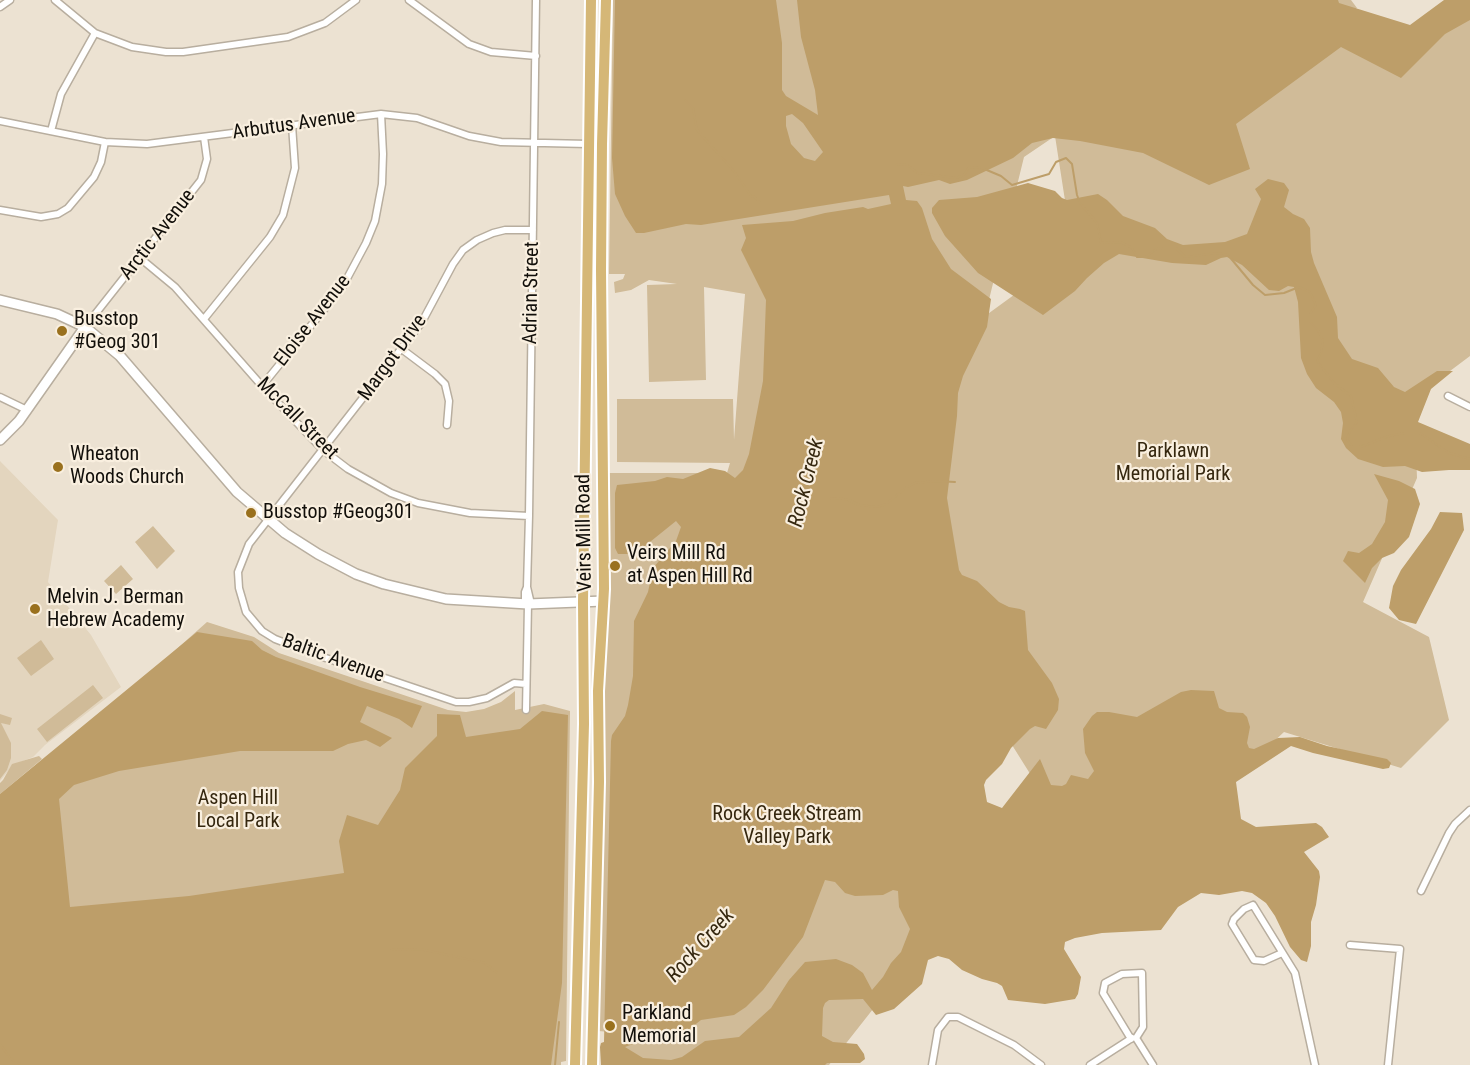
<!DOCTYPE html>
<html>
<head>
<meta charset="utf-8">
<style>
  body { margin:0 }
  canvas { display:block; background:#ece2d2 }
</style>
</head>
<body>
<canvas width="1470" height="1065"></canvas>
<script>
const c = document.querySelector('canvas').getContext('2d');
c.lineJoin = 'round';
function fill(path, color) { c.fillStyle = color; c.fill(path, 'evenodd'); }
const shape = rows => new Path2D(rows.map(r => 'M' + r).join(''));
function trace(path, color, width, dash) { c.strokeStyle = color; c.lineWidth = width; c.lineCap = dash ? 'butt' : 'round'; c.setLineDash(dash || []); c.stroke(path); }
function write(font, color, halo, rows, align = 'center') {
  c.font = font + ' "Roboto Condensed",sans-serif'; c.lineWidth = 4.5; c.setLineDash([]); c.textBaseline = 'middle'; c.strokeStyle = halo; c.fillStyle = color; for (const [text, x, y, turn = 0] of rows) {
    c.save(); c.translate(x, y); c.rotate((+turn || 0) * Math.PI / 180); c.textAlign = isNaN(turn) ? turn : align; if (halo) c.strokeText(text, 0, 0); c.fillText(text, 0, 0); c.restore();
  }
}
fill(shape([
  [0,461,58,520,48,582,91,635,121,687,45,745,33,757,13,765,0,781]
]), '#e3d5be');
fill(shape([
  [613,0,1351,0,1357,8,1339,22,1405,45,1470,2,1470,356,1414,398,1417,478,1363,602,1429,637,1449,720,1401,768,1284,732,1238,775,1044,796,1007,737,961,602,980,922,899,976,829,1065,610,1065,611,1032,598,1031,606,473,727,473,730,463,617,462,617,399,733,399,734,440,745,294,704,287,706,380,649,382,647,285,677,284,649,280,631,290,615,293,614,282,623,279,625,274,609,274],
  [1055,136,1073,252,985,316,1024,157],
  [153,526,175,551,157,569,135,542],
  [121,565,133,579,116,594,104,581],
  [207,622,254,637,279,653,448,710,466,712,484,709,501,702,515,691,515,710,544,704,570,711,566,1061,561,1062,561,1065,0,1065,0,806],
  [41,640,54,659,31,676,17,658],
  [93,685,103,698,47,742,37,729],
  [0,714,12,718,10,725,1,723,11,743,11,758,7,770,0,779],
  [39,756,42,759,0,794,0,783,3,780,12,764]
]), '#d0bb98');
fill(shape([
  [615,0,776,0,782,43,782,90,786,96,818,115,815,90,801,37,797,0,1338,0,1339,3,1410,25,1444,0,1470,0,1470,20,1445,34,1401,78,1341,47,1236,124,1250,169,1209,185,1143,153,1080,141,1053,138,1032,143,1013,158,967,180,950,184,939,180,908,187,903,186,906,200,917,201,922,208,932,239,951,269,991,299,987,327,963,376,958,393,957,416,947,498,959,570,962,575,977,581,999,602,1009,607,1020,609,1025,611,1028,650,1052,683,1059,699,1058,710,1046,729,1035,726,1030,729,1011,748,1002,764,986,780,984,785,987,802,1002,808,1040,759,1051,785,1062,786,1066,784,1071,775,1088,779,1094,771,1085,753,1083,729,1092,716,1097,712,1109,712,1137,717,1181,692,1191,690,1214,691,1219,708,1227,712,1243,713,1247,717,1250,727,1247,743,1249,748,1254,749,1278,738,1300,737,1327,746,1387,759,1391,763,1389,768,1383,769,1313,753,1291,746,1236,782,1241,819,1256,827,1316,823,1322,827,1329,837,1304,852,1319,871,1320,877,1316,905,1311,922,1311,946,1307,962,1301,960,1290,947,1275,916,1266,903,1252,893,1242,891,1219,895,1201,893,1178,907,1161,930,1102,933,1075,938,1065,942,1064,949,1081,977,1078,994,1075,999,1045,1004,1008,1000,1002,986,997,983,982,979,962,970,949,959,938,956,928,960,922,984,894,1009,876,1015,863,999,829,1000,825,1003,823,1008,822,1036,833,1042,857,1044,864,1054,865,1059,860,1063,827,1063,825,1065,601,1065,600,1047,601,1043,604,1042,611,741,612,735,625,716,628,705,633,676,634,621,648,592,653,568,676,541,681,527,676,521,635,554,618,554,615,548,615,493,617,485,655,481,667,477,683,479,710,468,725,471,735,478,743,470,749,454,763,381,766,300,741,250,746,238,742,225,793,221,825,213,863,207,868,209,891,204,889,195,701,225,686,224,644,233,636,233,625,216,615,194,612,158],
  [792,114,803,123,823,152,815,161,804,158,791,144,786,126,786,116],
  [825,880,835,882,845,893,855,896,883,895,893,890,898,891,899,907,910,929,901,952,891,963,883,977,872,990,863,973,852,965,836,959,805,962,789,980,771,1008,739,1037,705,1041,682,1057,671,1060,643,1058,625,1047,662,1033,667,1036,683,1034,701,1020,734,1015,746,1007,763,990,803,937],
  [1268,179,1284,183,1289,190,1284,207,1293,214,1304,219,1310,228,1311,252,1314,263,1337,317,1338,338,1352,359,1378,368,1394,387,1405,392,1437,371,1453,371,1431,389,1418,422,1470,444,1470,470,1449,470,1422,472,1405,466,1383,467,1358,459,1346,448,1341,439,1343,423,1341,412,1334,402,1316,388,1307,374,1301,358,1298,302,1294,287,1288,286,1279,291,1269,290,1242,265,1227,257,1221,258,1206,265,1172,263,1119,254,1104,263,1087,278,1075,291,1043,315,978,273,945,236,932,213,932,208,939,200,977,197,1028,183,1055,191,1062,198,1067,200,1098,194,1107,200,1123,216,1155,228,1167,239,1183,245,1225,242,1247,234,1261,199,1255,189],
  [1374,474,1399,481,1415,489,1420,504,1409,537,1394,553,1382,558,1372,568,1365,583,1343,561,1348,551,1359,553,1372,544,1385,522,1388,500],
  [1440,512,1462,513,1464,530,1416,624,1399,620,1389,608,1393,586,1401,570,1431,529],
  [197,632,252,641,262,650,276,657,360,687,422,706,412,728,399,719,367,706,360,722,392,738,380,747,366,740,348,744,333,751,240,751,119,771,74,785,59,799,70,907,189,896,344,873,339,841,347,815,378,825,400,790,405,768,437,736,437,714,460,715,466,737,520,729,542,711,568,715,562,983,551,1065,0,1065,0,794]
]), '#bd9e69');
trace(shape([
  [685,100,693,108,697,130,733,170,751,196,755,197,760,203],
  [896,164,907,165,918,173,956,178,964,175,969,167,982,168,1001,176,1012,185,1049,174,1056,162,1066,158,1072,164,1077,195,1080,203,1097,223,1101,243,1121,242,1132,248,1137,257,1146,257,1156,249,1163,248,1176,248,1185,257,1218,253,1228,255,1253,285,1265,295,1284,293,1299,287,1310,292,1316,305,1310,314,1310,322,1318,330,1323,341,1321,353,1317,361,1334,383,1351,396,1357,422,1350,431,1347,439,1352,447,1360,447,1389,436,1405,433,1420,433,1449,453,1470,459],
  [830,499,837,498,849,500,859,505,877,507,886,504,907,487,915,483,936,481,955,482],
  [391,950,420,949,485,963,497,973],
  [0,1044,11,1059,22,1065],
  [555,1065,559,1022]
]), '#bd9e69', 2);
const street = shape([
  [55,0,95,33,132,47,166,52,183,52,288,37,325,23,356,0],
  [409,0,469,44,491,52,536,56],
  [0,7,10,0],
  [0,121,105,142,147,144,381,114,417,118,469,136,501,142,588,144],
  [51,131,61,94,95,33],
  [0,210,41,217,58,214,68,208,94,177,101,162,105,142],
  [140,258,175,287,262,386,323,450,348,469,391,493,418,503,470,513,529,516],
  [204,319,270,237,283,215,295,168,292,125],
  [85,327,201,180,207,159,204,137],
  [403,350,435,374,445,384,449,401,447,425],
  [262,386,343,286,366,243,375,221,382,184,383,154,381,114],
  [1448,396,1470,407],
  [0,397,27,410],
  [527,587,531,604],
  [525,603,525,592,527,587,529,516,536,0],
  [526,684,514,683,487,698,469,702,456,702,314,654,275,639,262,631,246,612,239,588,238,572,249,544,422,322,453,264,463,250,477,240,493,233,505,230,533,230],
  [526,710,528,604],
  [1421,891,1449,833,1455,824,1470,810],
  [1350,945,1400,949,1388,1065],
  [1282,953,1264,961,1254,960,1232,924,1234,919,1244,909,1253,905,1295,973,1315,1065],
  [1136,1038,1153,1065],
  [1131,1039,1103,993,1105,983,1122,974,1142,973,1143,1027,1136,1038],
  [932,1065,938,1030,948,1017,958,1017,1014,1045,1041,1065],
  [1090,1065,1132,1038]
]);
const secondary = shape([
  [0,300,57,314,85,327,120,356,237,492,285,533,318,554,356,574,384,584,446,599,528,604,604,601],
  [0,440,19,421,85,327]
]);
const primary = shape([
  [575,1065,584,724,583,602,591,0],
  [592,1065,599,782,598,691,604,589,601,270,602,144,606,0]
]);
trace(street, '#b8ae9f', 9);
trace(secondary, '#b8ae9f', 12);
trace(primary, '#fff', 14);
trace(street, '#fff', 6);
trace(secondary, '#fff', 9);
trace(primary, '#d5b777', 10);
for (const [x, y, r, color] of [
  [62,331,6,"#9a711e"],
  [58,467,6,"#9a711e"],
  [251,513,6,"#9a711e"],
  [615,566,6,"#9a711e"],
  [35,609,6,"#9a711e"],
  [610,1026,6,"#9a711e"]
]) { const dot = new Path2D(); dot.arc(x, y, r, 0, 2 * Math.PI); c.fillStyle = color; c.fill(dot); trace(dot, '#f9efdf', 2); }
write('20px', '#120f0a', '#f9efdf', [
  ["Arbutus Avenue",294,125,-8],
  ["Arctic Avenue",158,235,-52],
  ["Adrian Street",532,293,-89],
  ["Eloise Avenue",313,321,-52],
  ["Margot Drive",393,358,-54],
  ["McCall Street",297,419,45],
  ["Veirs Mill Road",585,533,-91],
  ["Baltic Avenue",333,659,20]
]);
write('20px', '#120f0a', '#f9efdf', [
  ["Busstop",74,320],
  ["#Geog 301",74,343],
  ["Wheaton",70,455],
  ["Woods Church",70,478],
  ["Busstop #Geog301",263,513],
  ["Veirs Mill Rd",627,554],
  ["at Aspen Hill Rd",627,577],
  ["Melvin J. Berman",47,598],
  ["Hebrew Academy",47,621],
  ["Parkland",622,1014],
  ["Memorial",622,1037]
], 'left');
write('20px', '#35270f', '#f9efdf', [
  ["Parklawn",1173,452],
  ["Memorial Park",1173,475],
  ["Aspen Hill",238,799],
  ["Local Park",238,822],
  ["Rock Creek Stream",787,815],
  ["Valley Park",787,838]
]);
write('italic 21px', '#362810', '#f9efdf', [
  ["Rock Creek",807,483,-76],
  ["Rock Creek",701,946,-48]
]);
</script>
</body>
</html>
